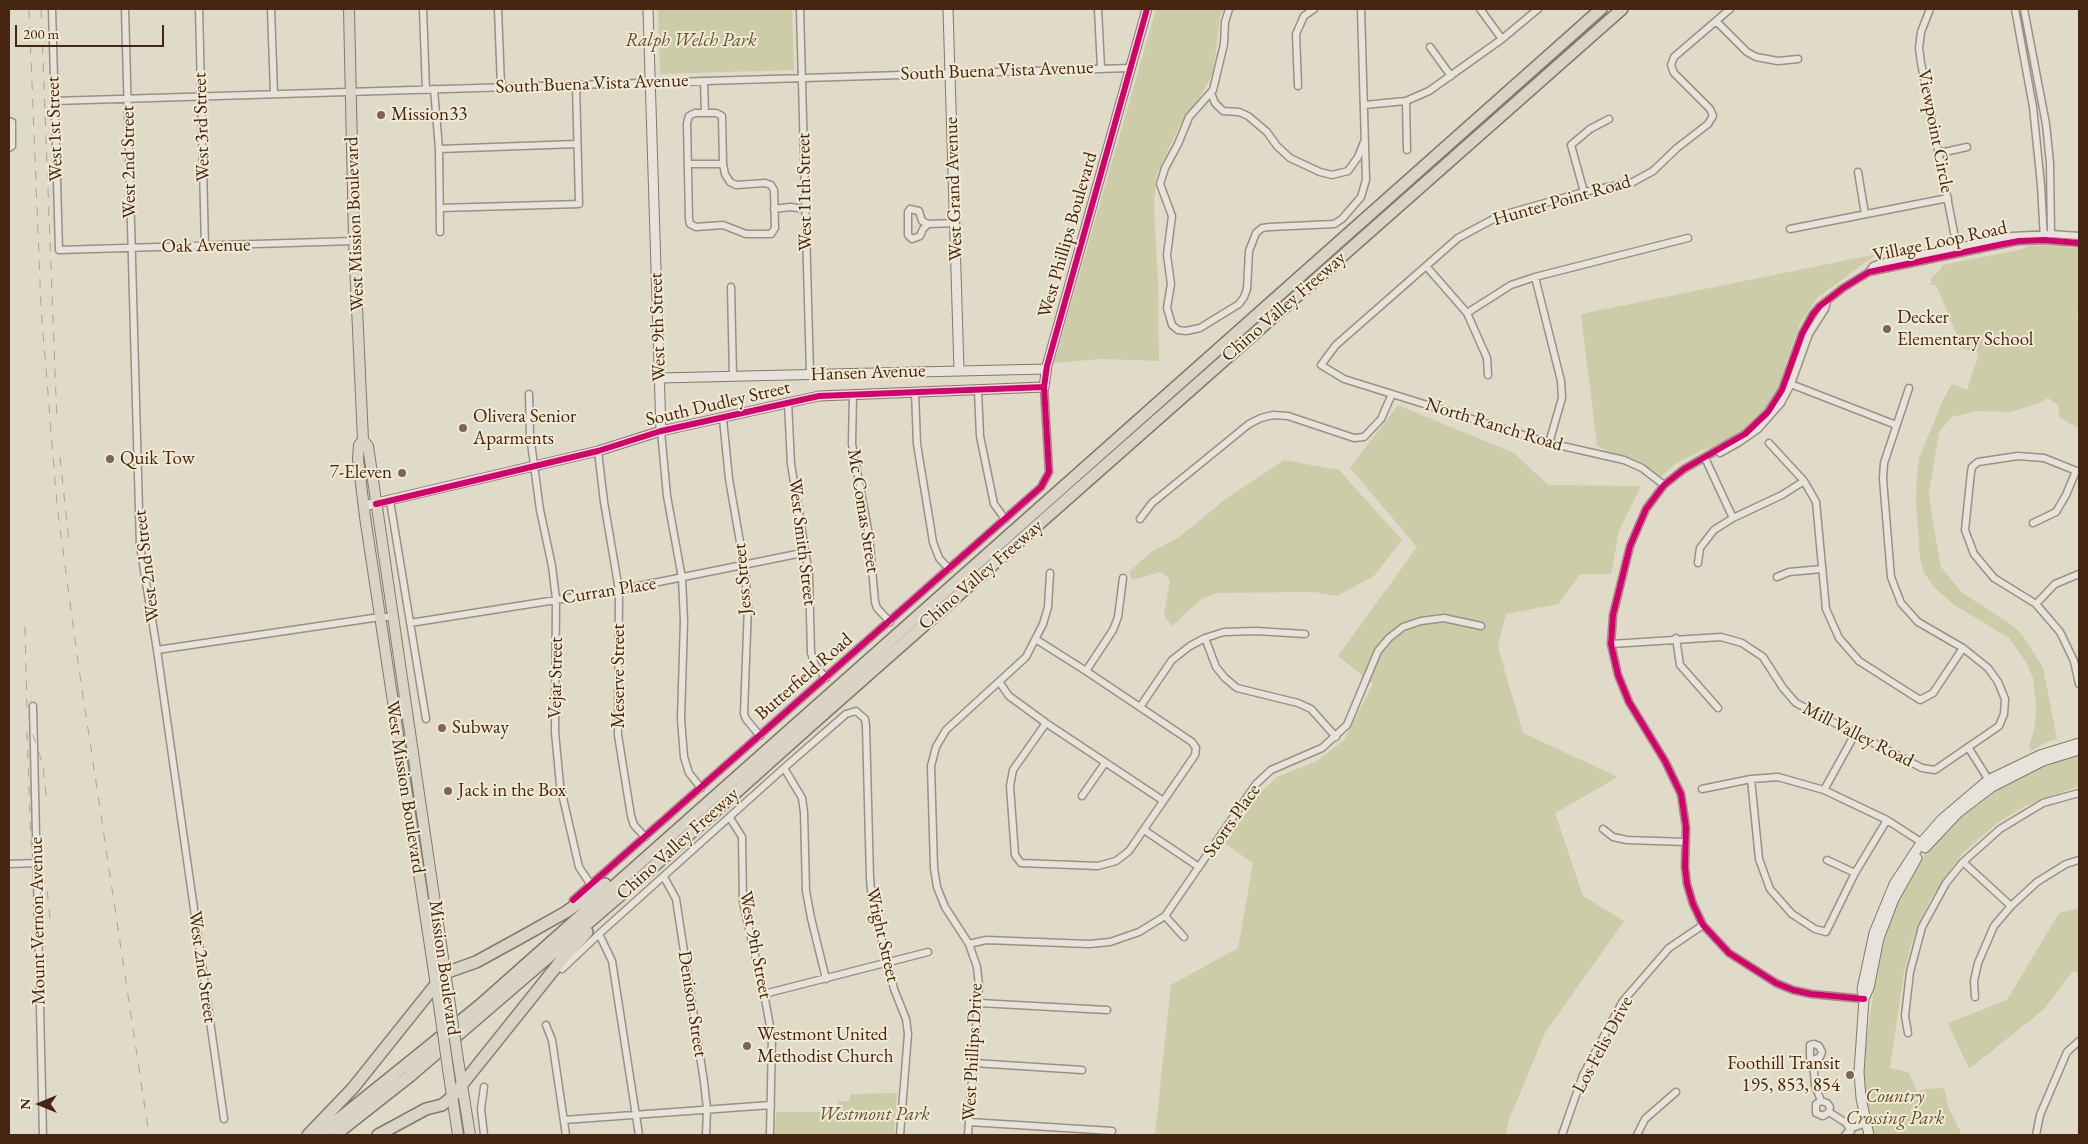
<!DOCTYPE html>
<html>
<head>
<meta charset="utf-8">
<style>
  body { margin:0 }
  #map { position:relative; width:2088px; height:1144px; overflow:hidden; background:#e0dac8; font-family:"EB Garamond",serif }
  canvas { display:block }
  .frame { position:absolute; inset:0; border:10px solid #462611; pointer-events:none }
  .north { position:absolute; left:15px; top:1079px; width:50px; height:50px; -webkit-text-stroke:4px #f1ead5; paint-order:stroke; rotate:270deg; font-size:14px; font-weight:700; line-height:20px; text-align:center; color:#462611 }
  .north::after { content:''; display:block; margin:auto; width:18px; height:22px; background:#462611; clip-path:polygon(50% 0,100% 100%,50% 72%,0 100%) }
  .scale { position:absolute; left:15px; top:25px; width:149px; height:22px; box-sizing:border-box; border:2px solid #462611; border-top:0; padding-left:6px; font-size:15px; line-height:18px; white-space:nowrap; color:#462611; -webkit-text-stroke:4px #f1ead5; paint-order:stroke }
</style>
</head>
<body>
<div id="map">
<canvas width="2088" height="1144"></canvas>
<div class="frame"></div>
<div class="north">N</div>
<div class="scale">200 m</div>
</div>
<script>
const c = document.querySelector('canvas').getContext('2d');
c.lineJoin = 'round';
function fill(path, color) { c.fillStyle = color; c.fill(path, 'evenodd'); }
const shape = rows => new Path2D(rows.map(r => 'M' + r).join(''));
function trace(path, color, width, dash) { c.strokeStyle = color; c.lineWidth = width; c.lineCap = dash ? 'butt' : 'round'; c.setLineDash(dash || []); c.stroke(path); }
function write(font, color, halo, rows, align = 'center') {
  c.font = font + ' "EB Garamond",serif'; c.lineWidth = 4; c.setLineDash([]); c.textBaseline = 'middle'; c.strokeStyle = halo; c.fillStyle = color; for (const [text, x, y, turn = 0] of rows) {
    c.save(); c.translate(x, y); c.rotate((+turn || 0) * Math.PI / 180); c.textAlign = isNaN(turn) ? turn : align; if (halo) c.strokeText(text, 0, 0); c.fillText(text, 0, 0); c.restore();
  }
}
fill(shape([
  [658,9,792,9,794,70,660,74],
  [1156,9,1223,9,1220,17,1213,74,1198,100,1181,123,1156,176,1154,207,1158,282,1159,361,1100,359,1054,363],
  [2052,245,2079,249,2079,306,2077,315,2079,323,2079,428,2060,418,2058,405,2048,398,2040,403,2010,412,1977,411,1952,417,1939,432,1929,493,1932,517,1941,567,1962,593,2008,622,2021,633,2043,667,2057,739,2047,742,2031,751,2029,746,2035,727,2036,706,2033,678,2026,662,2009,638,1953,604,1933,586,1924,572,1920,559,1916,503,1917,474,1919,458,1943,400,1952,384,1967,390,1979,353,1962,348,1937,287,1935,285,1930,285,1932,277,1940,270,1942,265,2023,249,2028,246],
  [1877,254,1817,298,1800,324,1787,360,1776,396,1761,414,1744,431,1722,444,1703,450,1675,464,1661,477,1597,446,1581,314],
  [1398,405,1514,453,1548,485,1641,486,1619,531,1611,574,1580,574,1559,604,1506,614,1498,647,1523,733,1618,777,1555,813,1583,896,1624,921,1545,1033,1508,1122,1506,1135,1155,1135,1171,985,1238,948,1253,863,1224,843,1260,793,1277,777,1317,761,1344,740,1373,684,1338,656,1417,547,1350,468],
  [1284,460,1339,470,1402,540,1374,576,1337,596,1314,592,1216,593,1201,599,1172,626,1164,615,1170,580,1162,572,1132,580,1129,572,1151,552,1178,538,1227,498],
  [2079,754,2079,786,2025,806,1997,823,1962,854,1930,900,1911,944,1904,972,1890,1068,1908,1072,1918,1092,1924,1089,1944,1088,1949,1109,1962,1135,1874,1135,1865,1096,1864,1056,1878,962,1883,939,1897,901,1917,864,1938,837,1966,811,1994,790,2041,766],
  [2079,908,2079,974,2073,971,2043,1010,1969,1069,1948,1023,2007,1000,2059,913],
  [897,1093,894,1135,775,1135,776,1112,837,1112,838,1101,850,1101,850,1094]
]), '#cdcca8');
const street = shape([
  [52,9,59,250,354,241],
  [125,9,140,546,157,650,224,1119],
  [199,9,205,246],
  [271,9,274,93],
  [423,9,426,90],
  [498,9,501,86],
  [800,9,810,374],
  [1098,9,1101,68],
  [1229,9,1225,22,1224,44,1213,90,1189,117,1178,144,1165,168,1160,184,1172,216,1167,255,1171,284,1167,308,1172,325,1178,330,1186,331,1200,328,1239,304,1244,297,1247,289,1249,251,1256,233,1262,228,1270,227,1334,224,1342,219,1361,197,1366,180,1361,9],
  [1480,9,1502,39],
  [1930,9,1921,32,1919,48,1921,63,1958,253],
  [2015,9,2033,107,2041,185,2044,240],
  [2024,9,2046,124,2050,163,2051,234],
  [1716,21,1747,52,1756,57,1778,61,1798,59],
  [1430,47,1451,76],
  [704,81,705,113],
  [1298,86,1296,34,1304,16,1314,9],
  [434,89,439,149,440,232],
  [1211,93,1215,103,1223,111,1239,112,1248,116,1267,132,1277,146,1290,158,1320,172,1332,175,1348,171,1358,157,1364,142],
  [54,101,1130,68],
  [1406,101,1407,150],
  [1364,105,1406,101,1429,91,1502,39,1538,9],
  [695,113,716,113,722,116,723,164,725,174,730,182,736,185,765,183,771,185,774,190,775,228,771,234,746,234,723,225,696,227,690,224,689,219,687,123,689,116,695,113],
  [9,121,12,122,12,146,9,148],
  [439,149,576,144],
  [1940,153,1967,147],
  [689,164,723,164],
  [1858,172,1865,214],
  [1584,192,1571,145,1590,129,1609,119],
  [440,208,579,204,576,84],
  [774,209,790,207,806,209],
  [928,224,923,229,920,236,912,239,908,235,908,212,910,209,919,211,922,221,928,224,956,223],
  [1790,229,1948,198],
  [1426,266,1467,313,1487,358,1488,375],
  [1869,272,1873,266,1881,263,2012,236,2051,234,2079,236],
  [1535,277,1561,381,1562,398,1549,443],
  [731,287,733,376],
  [1467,313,1511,285,1535,277,1688,238],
  [1788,383,1896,425],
  [978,391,980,436,994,504,1005,519],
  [915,392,917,444,933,542,939,558,949,569],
  [529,394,530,435,540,510,552,566,556,599,555,732,560,785,579,867,591,885],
  [853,394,852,444,869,535,875,602,877,608,890,622],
  [788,402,791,464,809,575,811,653,815,665,826,678],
  [723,419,729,479,744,565,748,605,744,714,746,719,760,736],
  [661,431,667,496,682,578,684,621,681,719,684,757,689,773,701,788],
  [1769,443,1804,481,1816,502,1826,609,1839,638,1859,661,1920,700,1933,693,1963,648],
  [598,451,604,502,619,590,618,735,631,816,634,825,645,837],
  [1720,453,1738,443,1758,429,1781,403,1791,384,1809,334,1825,309,1827,301],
  [1705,458,1733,518],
  [2079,472,2044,458,2018,456,1978,462,1972,467,1971,472,1965,530,1974,554,1994,578,2036,604,2060,632,2074,661,2079,684],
  [1664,485,1642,468,1624,460,1549,443,1344,379,1321,365,1336,345,1458,238,1499,216,1584,192,1633,182,1653,171,1677,148,1708,124,1713,116,1710,109,1674,73,1671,65,1674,57,1730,9],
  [390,501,426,719],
  [1140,519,1152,503,1249,424,1261,418,1273,415,1288,416,1354,438,1364,437,1381,419,1392,394],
  [2033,523,2056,512,2066,495,2076,471],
  [1698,563,1700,548,1714,530,1733,518,1782,495,1804,481],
  [1777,577,1789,572,1822,569],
  [2036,604,2055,584,2079,574],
  [410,623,619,590,807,552],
  [1205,638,1216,667,1225,678,1237,688,1298,703,1311,709,1336,737],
  [1676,638,1680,665,1718,708],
  [1037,640,1086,671,1192,742,1196,748,1195,755,1129,851,1116,861,1098,866,1021,863,1015,855,1010,786,1013,770,1046,723],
  [1611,644,1721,637,1742,643,1763,657,1783,688,1796,703,1922,768,1935,770,1999,726,2004,714,2005,699,1998,682,1988,668,1963,648,1918,622,1901,603,1891,577,1883,479,1884,463,1909,388],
  [157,650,380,617,392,617],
  [1086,671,1113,630,1118,617,1123,578],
  [1000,683,1009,696,1046,723,1162,800],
  [33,706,43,1135],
  [1140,707,1172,660,1190,646,1205,638,1224,632,1256,631,1305,634],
  [1968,747,1990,782],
  [784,768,802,798,804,812,806,891,811,918,826,979],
  [1751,779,1759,859,1770,889,1792,914,1815,929,1826,932,1855,873,1887,820],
  [1702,789,1751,779,1778,777,1824,790,1887,820,1924,844],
  [1824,790,1855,734],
  [1082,796,1105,763],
  [730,818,742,837,743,902,765,999,772,1037,770,1135],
  [1603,829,1613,837,1627,840,1686,842],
  [1144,830,1199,867],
  [1827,860,1855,873],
  [1963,862,2011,906],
  [9,864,36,863],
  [664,877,676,899,704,1082,707,1109,706,1135],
  [573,900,1041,487,1049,472,1044,387],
  [1165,916,1184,937],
  [599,934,612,961,639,1135],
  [969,944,986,940,1089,944,1110,942,1139,932,1165,916,1256,784,1271,770,1322,748,1347,725,1378,651,1389,638,1403,627,1421,621,1444,618,1481,626],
  [562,969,599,934,784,768,846,714,856,711,865,719,866,726,870,878,872,901,894,989,906,1019,908,1034,900,1135],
  [764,994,928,952],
  [1975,997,1974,981,1978,963,1994,926,2011,906,2037,882,2066,864,2079,860],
  [1864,999,1811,994,1793,990,1776,983,1729,953,1703,925,1693,904,1687,884,1685,867,1686,827,1681,794,1665,761,1629,702,1618,675,1611,644,1613,615,1630,546,1646,509,1664,485,1684,469,1745,434,1768,412,1782,390,1802,334,1813,314,1820,306,1843,288,1869,272,2003,244,2019,241,2044,240,2079,243],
  [979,1003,1107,1010],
  [546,1025,552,1040,566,1135],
  [1908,1033,1905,1016,1910,972,1922,927,1946,883,1963,862,2000,829,2043,803,2079,793],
  [1813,1060,1820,1057,1822,1052,1819,1046,1814,1044,1810,1045,1810,1058,1813,1060,1815,1085,1821,1101,1827,1103,1830,1107,1829,1112],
  [974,1063,1082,1070],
  [1821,1101,1816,1104,1816,1113,1823,1116,1829,1112],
  [1829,1112,1846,1123,1851,1131],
  [564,1120,771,1105],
  [969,1122,1112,1131],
  [484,1135,481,1109,484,1087],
  [968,1135,979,986,977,967,969,944,945,907,937,887,934,868,931,766,936,747,946,730,1026,657,1043,624,1048,607,1050,573],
  [1562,1135,1583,1075,1623,1001,1669,948,1703,925],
  [1637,1135,1645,1119,1676,1092],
  [1845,1135,1852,1128,1866,1123],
  [2036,1135,2040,1115,2067,1052,2079,1041]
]);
const secondary = shape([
  [648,9,661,431],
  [948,9,959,370],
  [660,378,1046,369],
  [364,506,598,451,661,431,819,396,1044,387,1047,366,1147,9],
  [1925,848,1958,813,1992,787,2043,761,2079,750],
  [1864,999,1869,988,1879,938,1886,920,1894,899,1917,858],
  [1869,1135,1861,1098,1859,1072,1864,999,1862,989,1874,933,1894,884,1921,843,1941,820,1988,780,2040,755,2079,743]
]);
const primary = shape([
  [349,9,354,241,363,440,368,446,450,1005],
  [363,440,359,445,358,459,365,517,440,1012],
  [458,1060,470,1135],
  [448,1069,458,1135]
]);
const highway = shape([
  [308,1135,353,1088,445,973,476,962,527,934,566,912,605,884],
  [319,1135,479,1006,1601,9],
  [335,1135,410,1076,645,874,809,727,1622,9],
  [378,1135,426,1109,442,1105,452,1097,564,957,587,932]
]);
trace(street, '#989184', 9);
trace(secondary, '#82796d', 11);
trace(primary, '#82796d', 12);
trace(highway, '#82796d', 14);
trace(street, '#e7e3db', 6);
trace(secondary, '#e7e3db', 9);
trace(primary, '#dad4c6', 10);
trace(highway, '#dad4c6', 11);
trace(shape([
  [29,9,41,307,57,505,78,662,149,1135],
  [41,9,57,422],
  [60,457,69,542],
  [25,627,27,708,31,729,43,765,46,795],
  [27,732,31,844,47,889,50,918]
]), '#aaa49b', 1, [9, 9]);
const primaryBridge = shape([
  [450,1005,458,1060],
  [440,1012,448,1069]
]);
trace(primaryBridge, '#82796d', 12, []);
trace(primaryBridge, '#dad4c6', 10);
trace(shape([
  [376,504,598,451,661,431,819,396,1044,387],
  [573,900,1041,487,1049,472,1044,387,1047,366,1147,9],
  [1864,999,1811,994,1793,990,1776,983,1729,953,1703,925,1693,904,1687,884,1685,867,1686,827,1681,794,1665,761,1629,702,1618,675,1611,644,1613,615,1630,546,1646,509,1664,485,1684,469,1745,434,1768,412,1782,390,1802,334,1813,314,1820,306,1843,288,1869,272,2003,244,2019,241,2044,240,2079,243]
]), '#d6006c', 6);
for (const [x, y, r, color] of [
  [381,115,5,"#7c6551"],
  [1887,329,5,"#7c6551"],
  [463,428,5,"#7c6551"],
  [110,459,5,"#7c6551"],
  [402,473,5,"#7c6551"],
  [442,728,5,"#7c6551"],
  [448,791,5,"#7c6551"],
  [747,1046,5,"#7c6551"],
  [1850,1075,5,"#7c6551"]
]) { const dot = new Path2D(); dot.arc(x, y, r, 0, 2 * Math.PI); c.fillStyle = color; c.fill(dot); trace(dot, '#f1ead5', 2); }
write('italic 19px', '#644c30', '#f1ead5', [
  ["Ralph Welch Park",691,41],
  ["Country",1895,1097],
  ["Crossing Park",1895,1119],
  ["Westmont Park",874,1115]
]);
write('19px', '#462611', '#f1ead5', [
  ["South Buena Vista Avenue",997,71,-2],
  ["South Buena Vista Avenue",592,84,-2],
  ["West 3rd Street",202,127,-92],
  ["West 1st Street",55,129,-92],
  ["Viewpoint Circle",1935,131,79],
  ["West 2nd Street",129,162,-91],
  ["West Grand Avenue",954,189,-92],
  ["West 11th Street",805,192,-91],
  ["Hunter Point Road",1562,201,-16],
  ["West Mission Boulevard",355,224,-92],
  ["West Phillips Boulevard",1068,235,-74],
  ["Village Loop Road",1940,242,-12],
  ["Oak Avenue",206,246,-1],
  ["Chino Valley Freeway",1284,307,-41],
  ["West 9th Street",658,327,-92],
  ["Hansen Avenue",868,373,-2],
  ["South Dudley Street",718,404,-13],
  ["North Ranch Road",1494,425,17],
  ["Mc Comas Street",863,511,81],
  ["West Smith Street",802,542,83],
  ["West 2nd Street",147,566,-97],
  ["Chino Valley Freeway",981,575,-41],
  ["Jess Street",743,579,-95],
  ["Curran Place",609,591,-9],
  ["Meserve Street",619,676,-90],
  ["Butterfield Road",804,677,-41],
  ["Vejar Street",556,678,-89],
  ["Mill Valley Road",1858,735,27],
  ["West Mission Boulevard",405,787,81],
  ["Storrs Place",1232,821,-55],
  ["Chino Valley Freeway",678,844,-42],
  ["Mount Vernon Avenue",38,921,-91],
  ["Wright Street",882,935,77],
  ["West 9th Street",755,945,79],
  ["West 2nd Street",202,967,82],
  ["Mission Boulevard",444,968,82],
  ["Denison Street",692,1004,81],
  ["Los Felis Drive",1603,1045,-62],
  ["West Phillips Drive",973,1052,-87]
]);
write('19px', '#462611', '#f1ead5', [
  ["Mission33",391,115],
  ["Decker",1897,318],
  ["Elementary School",1897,340],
  ["Olivera Senior",473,417],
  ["Aparments",473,439],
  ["Quik Tow",120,459],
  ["7-Eleven",392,473,"right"],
  ["Subway",452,728],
  ["Jack in the Box",458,791],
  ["Westmont United",757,1035],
  ["Methodist Church",757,1057],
  ["Foothill Transit",1840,1064,"right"],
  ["195, 853, 854",1840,1086,"right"]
], 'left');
</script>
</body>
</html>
